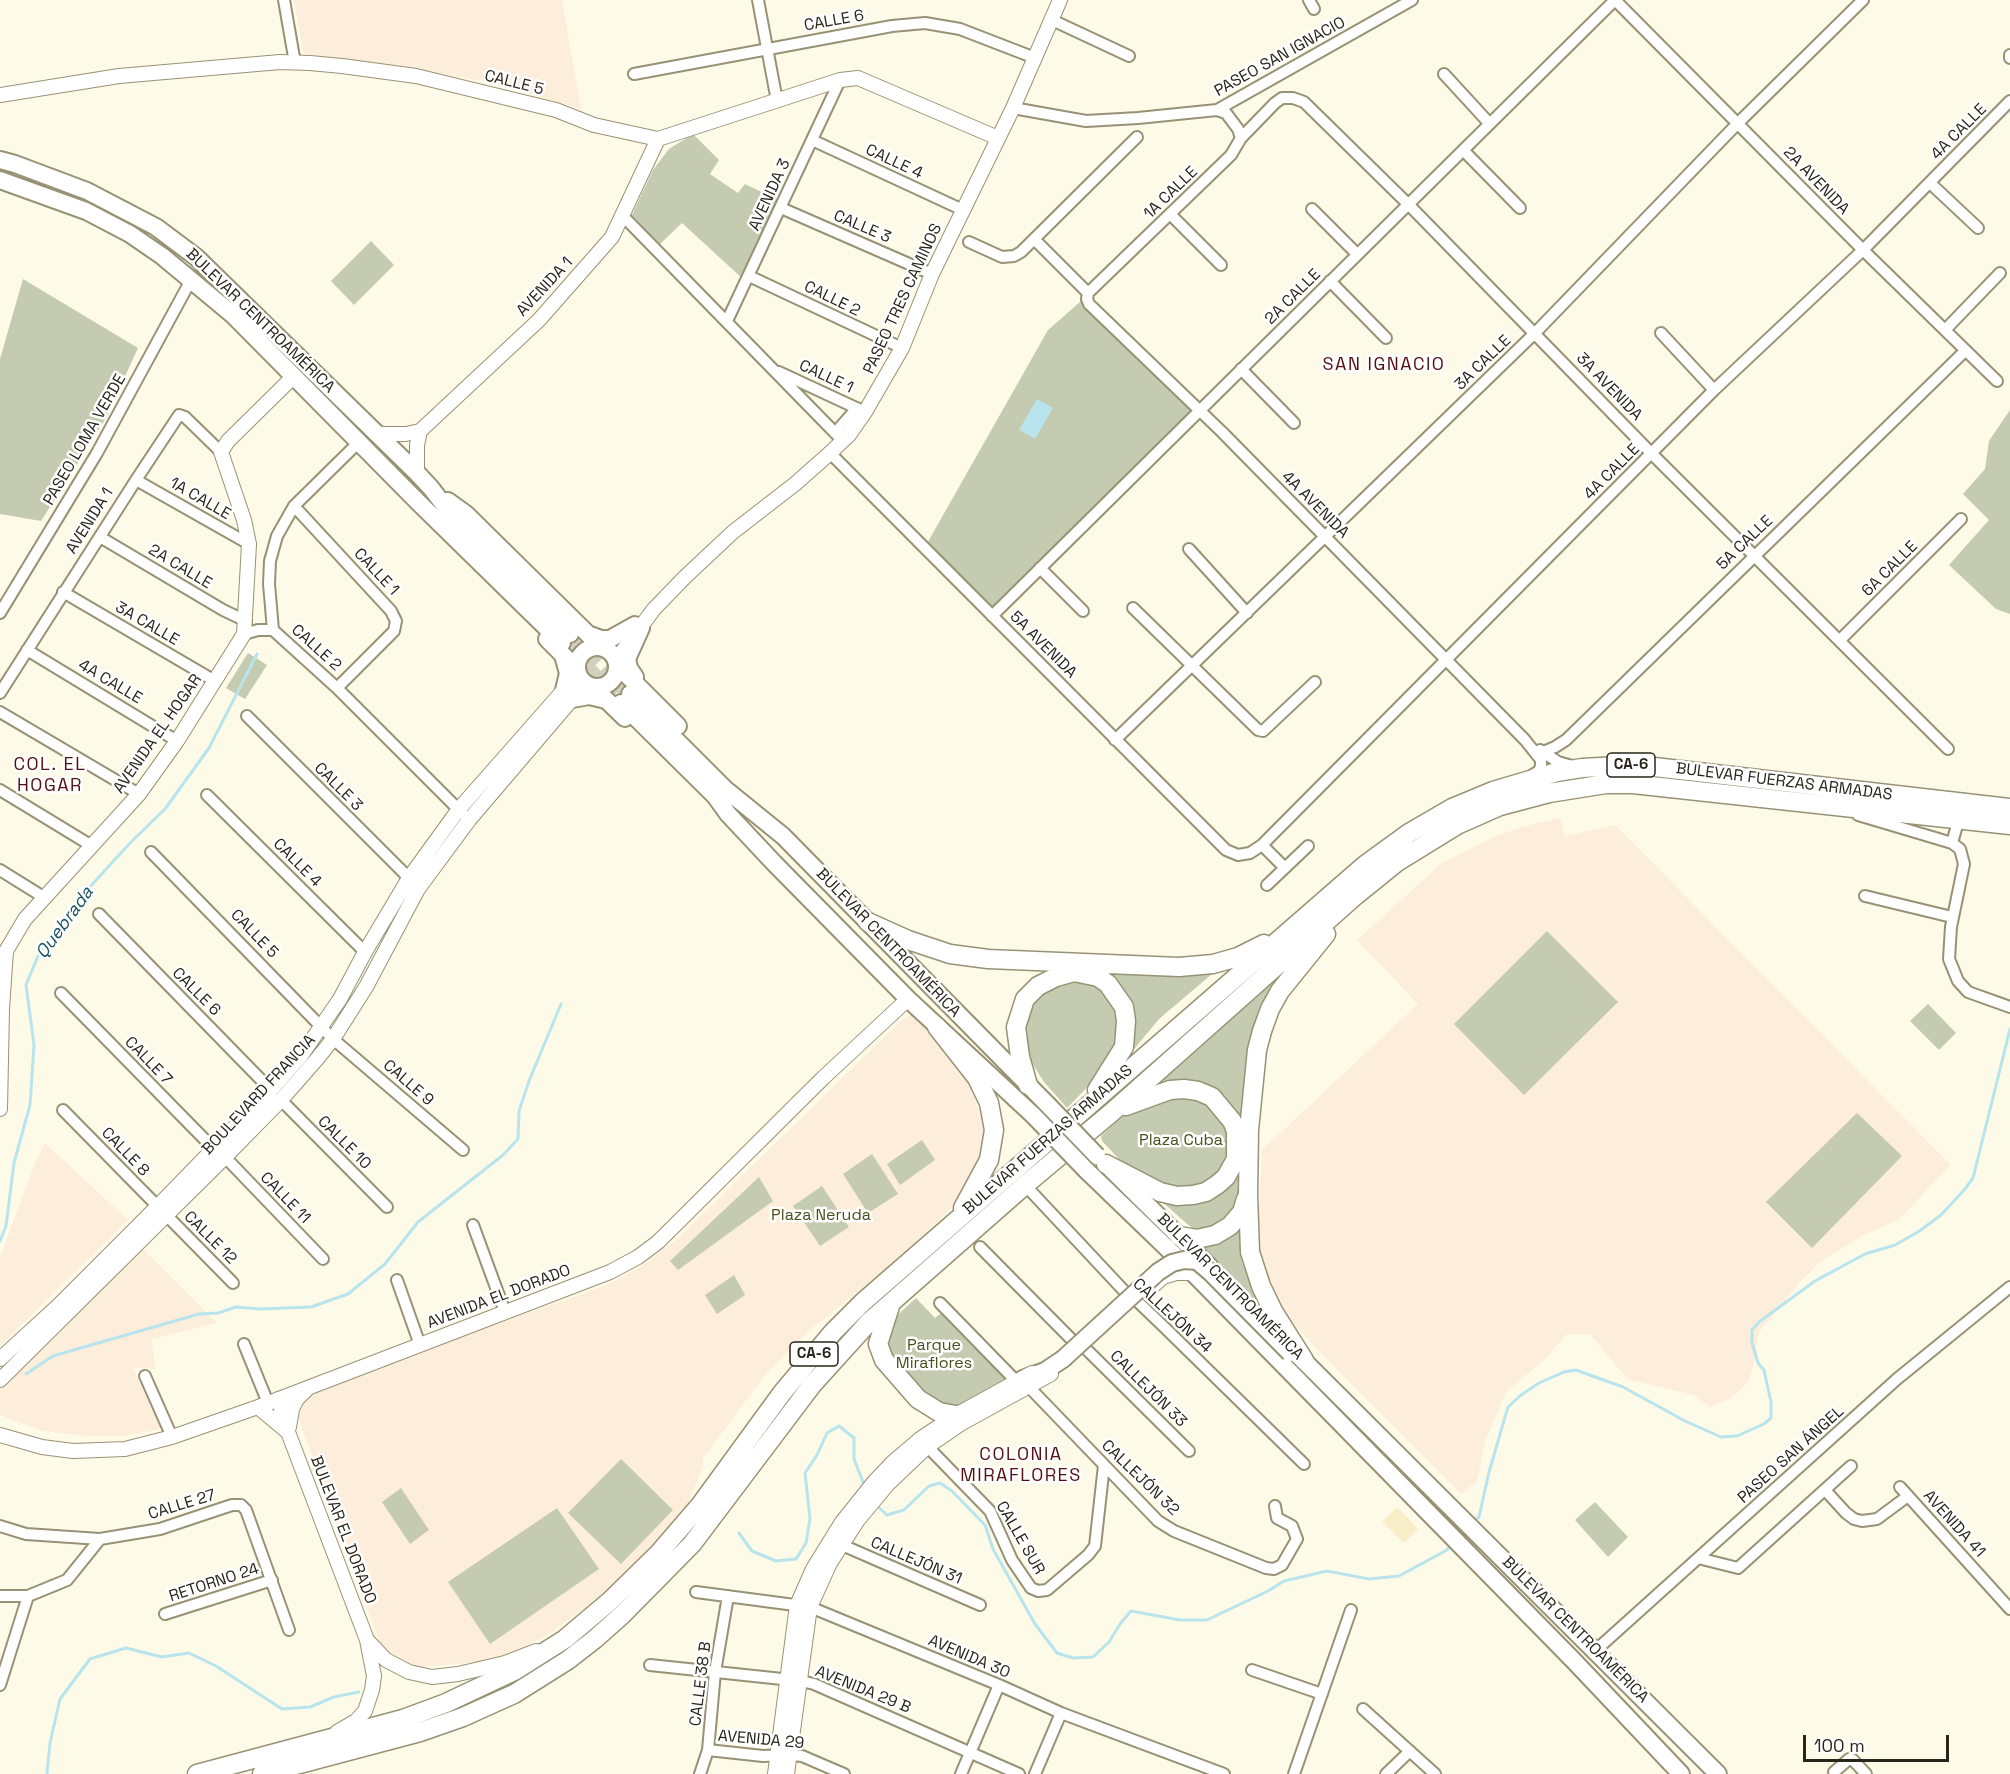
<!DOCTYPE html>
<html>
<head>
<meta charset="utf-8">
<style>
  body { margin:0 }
  #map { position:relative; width:2010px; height:1774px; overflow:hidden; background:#fefae8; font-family:"Space Grotesk",sans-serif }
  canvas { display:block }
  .scale { position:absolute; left:1803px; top:1735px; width:146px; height:27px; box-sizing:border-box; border:3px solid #28251a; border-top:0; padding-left:8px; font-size:18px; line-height:21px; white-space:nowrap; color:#28251a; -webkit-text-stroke:4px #fff; paint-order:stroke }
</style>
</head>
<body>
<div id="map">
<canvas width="2010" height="1774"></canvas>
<div class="scale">100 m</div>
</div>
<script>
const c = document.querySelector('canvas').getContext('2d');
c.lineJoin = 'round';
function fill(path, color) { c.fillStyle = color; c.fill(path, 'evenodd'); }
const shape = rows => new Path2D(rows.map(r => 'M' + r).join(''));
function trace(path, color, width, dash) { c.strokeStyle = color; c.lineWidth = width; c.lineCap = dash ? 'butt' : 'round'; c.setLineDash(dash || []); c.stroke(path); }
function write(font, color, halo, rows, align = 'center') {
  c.font = font + ' "Space Grotesk",sans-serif'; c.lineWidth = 5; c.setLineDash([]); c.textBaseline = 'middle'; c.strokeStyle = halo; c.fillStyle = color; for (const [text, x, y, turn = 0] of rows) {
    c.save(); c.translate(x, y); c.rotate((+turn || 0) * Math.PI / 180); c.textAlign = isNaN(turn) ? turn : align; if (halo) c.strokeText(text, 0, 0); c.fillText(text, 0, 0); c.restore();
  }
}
fill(shape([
  [1397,1507,1418,1529,1404,1543,1382,1522]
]), '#f8efc8');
fill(shape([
  [294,0,562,0,581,109,495,83,383,64,304,54],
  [1560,818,1565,836,1615,825,1951,1165,1898,1220,1860,1237,1819,1263,1801,1281,1759,1332,1753,1367,1748,1382,1730,1399,1710,1407,1694,1395,1627,1379,1590,1334,1567,1334,1545,1359,1506,1392,1485,1442,1477,1481,1461,1494,1338,1371,1274,1303,1256,1255,1262,1150,1418,1004,1357,940,1443,862,1493,837,1522,827],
  [911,1014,922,1018,967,1077,979,1112,985,1139,984,1162,967,1193,925,1233,880,1274,810,1330,765,1375,703,1458,703,1467,683,1515,607,1592,544,1637,491,1661,410,1668,380,1643,350,1564,295,1407,308,1392,609,1284,637,1269,676,1240,899,1023],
  [45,1143,128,1220,0,1346,0,1257,35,1163],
  [142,1248,217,1323,151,1339,156,1369,133,1368,161,1429,122,1436,90,1436,42,1431,0,1415,0,1389]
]), '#fdeddb');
fill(shape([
  [693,134,719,160,710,174,738,193,745,184,780,201,743,279,682,223,660,244,632,215,653,170,669,149],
  [371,241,394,265,354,305,331,281],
  [23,279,138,348,106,418,41,521,0,514,0,359],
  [1088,295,1091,302,1197,408,991,614,925,547,1048,330],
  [2010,410,2010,614,1996,609,1949,565,1989,520,1963,494,1985,469,1989,441],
  [248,653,267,665,245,699,226,688],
  [1547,931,1618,1002,1524,1095,1454,1024],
  [1300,957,1269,1003,1239,1203,1214,1232,1194,1230,1151,1192,1183,1200,1235,1167,1227,1102,1149,1090],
  [1219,968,1159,1019,1130,1054,1128,1017,1095,982,1118,1011,1119,1040,1099,1075,1067,1108,1044,1082,1030,1060,1020,1021,1031,993,1087,974],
  [1928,1004,1956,1033,1939,1050,1910,1021],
  [1181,1091,1217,1104,1234,1144,1218,1181,1179,1193,1131,1172,1102,1141,1101,1136,1130,1109],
  [1857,1113,1902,1156,1812,1248,1766,1202],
  [922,1140,935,1160,900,1185,887,1164],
  [872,1154,898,1194,868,1213,843,1174],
  [759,1177,773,1201,678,1270,670,1261],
  [822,1186,849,1227,820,1246,793,1206],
  [1244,1212,1240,1230,1242,1262,1259,1305,1198,1245],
  [734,1275,745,1295,717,1314,705,1295],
  [916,1298,935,1318,944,1311,1006,1381,954,1409,941,1409,892,1362,884,1332,891,1321],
  [621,1459,673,1510,621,1564,568,1513],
  [401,1488,429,1530,410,1544,382,1502],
  [1595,1502,1628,1537,1608,1557,1575,1520],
  [557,1508,599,1569,490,1644,448,1582]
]), '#c4cbb0');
fill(shape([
  [1037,399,1053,408,1035,439,1019,430]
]), '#b8e4ed');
trace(shape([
  [0,1241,6,1226,14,1163,30,1105,34,1045,26,985,41,949,87,890,131,842,165,809,209,748,257,654],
  [26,1374,53,1356,199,1314,218,1313,236,1307,260,1309,311,1307,348,1294,385,1264,418,1222,503,1155,518,1139,519,1111,529,1081,561,1004],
  [876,1505,887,1515,904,1510,929,1486,940,1483,952,1491,985,1525,993,1549,1035,1624,1057,1653,1073,1658,1093,1657,1109,1642,1120,1624,1131,1611,1180,1620,1207,1620,1268,1591,1284,1581,1327,1571,1369,1579,1399,1576,1447,1550,1451,1545],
  [1474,1521,1479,1517,1489,1472,1508,1407,1521,1395,1539,1383,1564,1372,1576,1370,1623,1387,1685,1421,1721,1437,1737,1436,1764,1424,1771,1418,1771,1402,1764,1370,1758,1363,1752,1343,1752,1330,1759,1322,1815,1281,1865,1254,1895,1245,1918,1232,1941,1215,1965,1189,1973,1178,2010,1029],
  [739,1533,752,1551,776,1561,796,1559,806,1543,810,1519,805,1473,817,1455,827,1433,839,1426,854,1438,854,1459,865,1487],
  [47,1774,50,1743,60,1699,90,1659,126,1648,162,1657,189,1653,216,1666,282,1709,310,1707,334,1697,359,1692]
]), '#b8e4ed', 3);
trace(shape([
  [570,634,630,694],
  [569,650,621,703]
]), '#d3cfbf', 16, [16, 8]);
const minor = shape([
  [284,0,295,63],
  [758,0,777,101],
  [1309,0,1314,9],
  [1615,0,1863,250,1997,381],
  [1052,20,1129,56],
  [2010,55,2010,58],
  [634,74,892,26,925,23,960,29,1035,58],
  [1444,74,1489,123],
  [1013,108,1086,121,1138,118,1217,110,1412,0],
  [1241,138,1275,103,1282,98,1293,98,1304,102,1408,204,1652,454,1948,749],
  [812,140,963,210],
  [1463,150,1520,208],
  [1930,183,1978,228],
  [781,208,932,274],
  [1312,209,1357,254],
  [1170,214,1221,265],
  [623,216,843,441],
  [1034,239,1088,293],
  [969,242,1002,257,1014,256,1021,252,1137,137],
  [749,276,902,348],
  [1330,281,1386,338],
  [1088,293,1087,299,1089,304,1222,432,1525,740,1541,760,1541,766,1539,771,1531,776],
  [1088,293,1231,155,1241,138,1238,129,1226,113,1217,110],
  [727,321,840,80],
  [1945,330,2000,273],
  [1661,333,1714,390],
  [1241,369,1294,423],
  [779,372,865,412],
  [835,433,857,408],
  [359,442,294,506,277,536,270,561,269,584,273,630,337,688,463,814],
  [830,453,1226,850,1238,855,1250,853,1262,845,1714,390,1863,250,2010,101],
  [136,480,249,544],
  [294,506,391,611,396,621,394,631,337,688],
  [100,537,223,610,246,621],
  [1189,549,1247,613],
  [1040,568,1083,611],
  [63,592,215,681],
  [1133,608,1258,730,1263,731,1315,682],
  [0,613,97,453,191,280],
  [992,616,1615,0],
  [244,634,258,630,273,630],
  [1840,640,1961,519],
  [27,650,177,741],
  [0,693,136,480,179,415,185,417,221,452],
  [0,712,139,794],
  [247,716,409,878],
  [1115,740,1536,332,1738,123,1863,0],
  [1540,750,1558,762,1572,766],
  [1543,752,1555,747,1566,740,1965,351],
  [0,790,92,846],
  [207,795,365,952],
  [1858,815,1952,843,1960,849,1964,864,1951,927,1949,959,1958,981,1968,992,2010,1007],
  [1952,843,1959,818],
  [1262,845,1285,868],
  [151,852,333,1039,463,1150],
  [0,870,45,898],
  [1267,885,1308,846],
  [1865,896,1952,917],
  [99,914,271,1090],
  [61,993,214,1149],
  [281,1100,387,1207],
  [63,1110,233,1283],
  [225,1157,323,1259],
  [1025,1185,1127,1294,1137,1301,1161,1324,1304,1464],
  [473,1225,505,1312],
  [980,1247,1074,1342],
  [397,1280,420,1345],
  [940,1303,1017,1382],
  [244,1344,268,1403],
  [1085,1348,1189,1451],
  [145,1376,172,1437],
  [1029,1387,1158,1521,1174,1531,1266,1568,1274,1569,1282,1565,1297,1539,1292,1526,1277,1518,1275,1506],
  [922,1441,990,1511,1012,1560,1031,1588,1038,1591,1047,1590,1088,1555,1095,1546,1104,1465],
  [1900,1487,2010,1609],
  [1825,1490,1846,1513,1854,1519,1862,1521,1877,1519,1908,1496],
  [0,1526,26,1534,100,1539,160,1529,232,1505,241,1505,246,1510,289,1630],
  [842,1545,980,1605],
  [1698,1558,1738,1568,1851,1466],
  [696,1592,810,1607,999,1685,1061,1713,1224,1774],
  [0,1596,28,1596,67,1580,100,1539],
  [165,1614,272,1580],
  [1596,1650,1897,1379,2010,1287],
  [650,1665,801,1681,814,1684,1019,1774],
  [1252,1670,1322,1694],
  [0,1685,28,1596],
  [1363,1709,1435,1774],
  [708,1750,763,1756,791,1755,802,1756,844,1774],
  [1834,1772,1849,1759,1852,1759,1866,1774],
  [700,1774,708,1750,715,1672,728,1596],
  [961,1774,999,1685],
  [1035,1774,1061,1713],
  [1294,1774,1351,1610],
  [1386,1774,1410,1751]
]);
const tertiary = shape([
  [0,95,119,76,280,62,310,63,342,66,416,76,556,110,594,125,658,139,840,80,858,78,998,138],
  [376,434,406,434,420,431,539,320,612,237,658,139],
  [417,473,417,445,420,431],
  [616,660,654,609,685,577,733,532,795,484,830,453,849,435,865,412,902,348,932,274,1013,108,1060,0],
  [0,1109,2,1009,6,951,25,919,139,794,177,741,244,634,249,544,244,520,221,452,228,441,294,376],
  [1154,1285,1163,1277,1176,1273,1193,1273],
  [0,1359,58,1306,158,1206,271,1090,300,1057,340,999,365,952,409,878,459,809,578,674],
  [0,1380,225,1157,281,1100,317,1059,333,1039,366,987,418,889,469,820,585,684],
  [278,1399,288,1432,367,1640,374,1676,372,1690,365,1711,356,1721,337,1732],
  [258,1407,288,1432],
  [289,1427,292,1409,297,1399,307,1389],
  [0,1435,42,1447,73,1451,125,1449,172,1437,258,1407,610,1272,638,1257,658,1242,823,1078,908,999],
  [367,1640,386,1660,409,1672,432,1677,458,1674,505,1663,536,1651],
  [775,1774,797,1605,813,1569,842,1522,874,1482,893,1462,920,1439,956,1415,1032,1373],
  [787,1774,810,1607,830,1563,858,1520,888,1484,927,1447,962,1423,1051,1374]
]);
const primary = shape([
  [0,160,15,164,87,191,156,227,196,257,417,473,431,488,457,522,570,634],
  [0,180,86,211,130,234,162,256,233,315,419,503,562,643],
  [448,501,466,514,601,647],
  [590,635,601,639,610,639,635,625],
  [547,639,577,669],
  '577 667a20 20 0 1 1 40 0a20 20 0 1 1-40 0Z',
  [564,659,568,673,564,690],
  [617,665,678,726],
  [635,677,629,668,627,659,641,628],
  [593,687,625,718],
  [630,694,725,789,783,836,1047,1104],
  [572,699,589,696,606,700],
  [621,703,715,796,728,814,774,863,908,999,1034,1116],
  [1111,1169,1210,1267],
  [1086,1170,1196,1276,1574,1661,1681,1774],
  [1294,1351,1718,1774],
  [1023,1379,1045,1371,1063,1359]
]);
const trunk = shape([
  [868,922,908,940,950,954,988,959,1179,967,1213,964,1238,957,1264,944],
  [937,1027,977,1078,989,1103,994,1130,989,1160,963,1208],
  [1028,1085,1020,1057,1016,1027,1025,999,1038,986,1056,977,1074,972,1098,977,1108,984,1124,1007,1126,1021,1124,1047,1097,1090],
  [1106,1164,1160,1192,1177,1196,1193,1195,1206,1192,1218,1184,1226,1177,1236,1159,1236,1131,1232,1121,1212,1097,1198,1091,1184,1089,1170,1090,1126,1106],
  [1179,1236,1197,1239,1215,1235,1230,1226,1242,1212,1246,1199],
  [891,1303,878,1344,884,1360,918,1399,939,1412,956,1415],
  [1304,1360,1273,1311,1261,1286,1250,1252,1248,1195,1249,1130,1257,1050,1262,1031,1270,1009,1280,991,1326,934],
  [197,1774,403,1719,446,1703,516,1670,565,1639,610,1601,658,1554,701,1504,782,1393,833,1332,863,1302,1365,865,1409,833,1452,808,1493,791,1557,772,1582,768,1637,765,2010,808],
  [262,1774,420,1732,463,1717,514,1694,568,1660,595,1639,622,1615,692,1544,812,1385,869,1322,1025,1185,1111,1113,1355,896,1397,862,1457,825,1500,806,1549,793,1606,784,1633,784,2010,825]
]);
trace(minor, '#989275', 14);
trace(tertiary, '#989275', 16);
trace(primary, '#989275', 20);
trace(trunk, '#989275', 21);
trace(minor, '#fff', 10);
trace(tertiary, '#fff', 14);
trace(primary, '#fff', 16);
trace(trunk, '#fff', 18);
const primaryBridge = shape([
  [1047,1104,1097,1156],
  [1034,1116,1086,1170],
  [1063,1359,1158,1272,1172,1263,1184,1260,1197,1261,1210,1272,1290,1353]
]);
trace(primaryBridge, '#989275', 20, []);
trace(primaryBridge, '#fff', 16);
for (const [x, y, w] of [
  [1631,765,48],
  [814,1354,48]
]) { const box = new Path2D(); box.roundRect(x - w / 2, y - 12, w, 24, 4.5); c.fillStyle = '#fff'; c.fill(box); trace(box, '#28251a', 1.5); }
write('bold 15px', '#28251a', null, [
  ["CA-6",1631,765],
  ["CA-6",814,1354]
]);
write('16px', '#28251a', '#fff', [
  ["CALLE 6",834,21,-10],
  ["PASEO SAN IGNACIO",1280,57,-29],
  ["CALLE 5",514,83,14],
  ["4A CALLE",1959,132,-45],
  ["CALLE 4",894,162,25],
  ["2A AVENIDA",1816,181,46],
  ["1A CALLE",1171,193,-44],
  ["AVENIDA 3",770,195,-65],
  ["CALLE 3",862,227,23],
  ["AVENIDA 1",545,287,-47],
  ["2A CALLE",1293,297,-45],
  ["CALLE 2",832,299,26],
  ["PASEO TRES CAMINOS",903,299,-65],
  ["BULEVAR CENTROAMÉRICA",260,321,44],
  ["3A CALLE",1483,363,-44],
  ["CALLE 1",826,377,25],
  ["3A AVENIDA",1609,387,46],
  ["PASEO LOMA VERDE",85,440,-60],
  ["4A CALLE",1612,472,-45],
  ["1A CALLE",200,499,30],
  ["4A AVENIDA",1315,505,45],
  ["AVENIDA 1",90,521,-58],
  ["5A CALLE",1745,543,-44],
  ["2A CALLE",180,567,31],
  ["6A CALLE",1890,569,-45],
  ["CALLE 1",376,572,47],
  ["3A CALLE",147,624,30],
  ["5A AVENIDA",1043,645,45],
  ["CALLE 2",316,648,42],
  ["4A CALLE",110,682,31],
  ["AVENIDA EL HOGAR",158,734,-55],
  ["BULEVAR FUERZAS ARMADAS",1784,782,7],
  ["CALLE 3",338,787,45],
  ["CALLE 4",297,863,45],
  ["CALLE 5",254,934,46],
  ["BULEVAR CENTROAMÉRICA",888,943,46],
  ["CALLE 6",196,992,45],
  ["CALLE 7",148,1061,46],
  ["CALLE 9",408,1083,41],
  ["BOULEVARD FRANCIA",259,1095,-47],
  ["BULEVAR FUERZAS ARMADAS",1048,1140,-41],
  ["CALLE 10",344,1143,45],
  ["CALLE 8",125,1152,46],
  ["CALLE 11",285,1198,46],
  ["CALLE 12",210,1238,45],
  ["BULEVAR CENTROAMÉRICA",1230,1287,45],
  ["AVENIDA EL DORADO",499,1297,-21],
  ["CALLEJÓN 34",1172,1316,43],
  ["CALLEJÓN 33",1148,1389,45],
  ["PASEO SAN ÁNGEL",1791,1455,-42],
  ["CALLEJÓN 32",1140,1478,44],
  ["CALLE 27",182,1505,-17],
  ["AVENIDA 41",1954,1524,48],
  ["BULEVAR EL DORADO",343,1530,69],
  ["CALLE SUR",1020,1538,60],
  ["CALLEJÓN 31",916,1561,23],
  ["RETORNO 24",214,1583,-18],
  ["BULEVAR CENTROAMÉRICA",1575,1630,45],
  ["AVENIDA 30",969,1657,23],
  ["CALLE 38 B",701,1684,-83],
  ["AVENIDA 29 B",863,1690,22],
  ["AVENIDA 29",761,1740,5]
]);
write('16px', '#48511b', '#fff', [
  ["Plaza Cuba",1181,1141],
  ["Plaza Neruda",821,1216],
  ["Parque",934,1346],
  ["Miraflores",934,1364]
]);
c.letterSpacing = '1.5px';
write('18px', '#551014', '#fff', [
  ["SAN IGNACIO",1384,365],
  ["COL. EL",50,765],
  ["HOGAR",50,786],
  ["COLONIA",1021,1455],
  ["MIRAFLORES",1021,1476]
]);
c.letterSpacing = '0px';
write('italic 18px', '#18535e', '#fff', [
  ["Quebrada",65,923,-54]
]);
</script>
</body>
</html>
